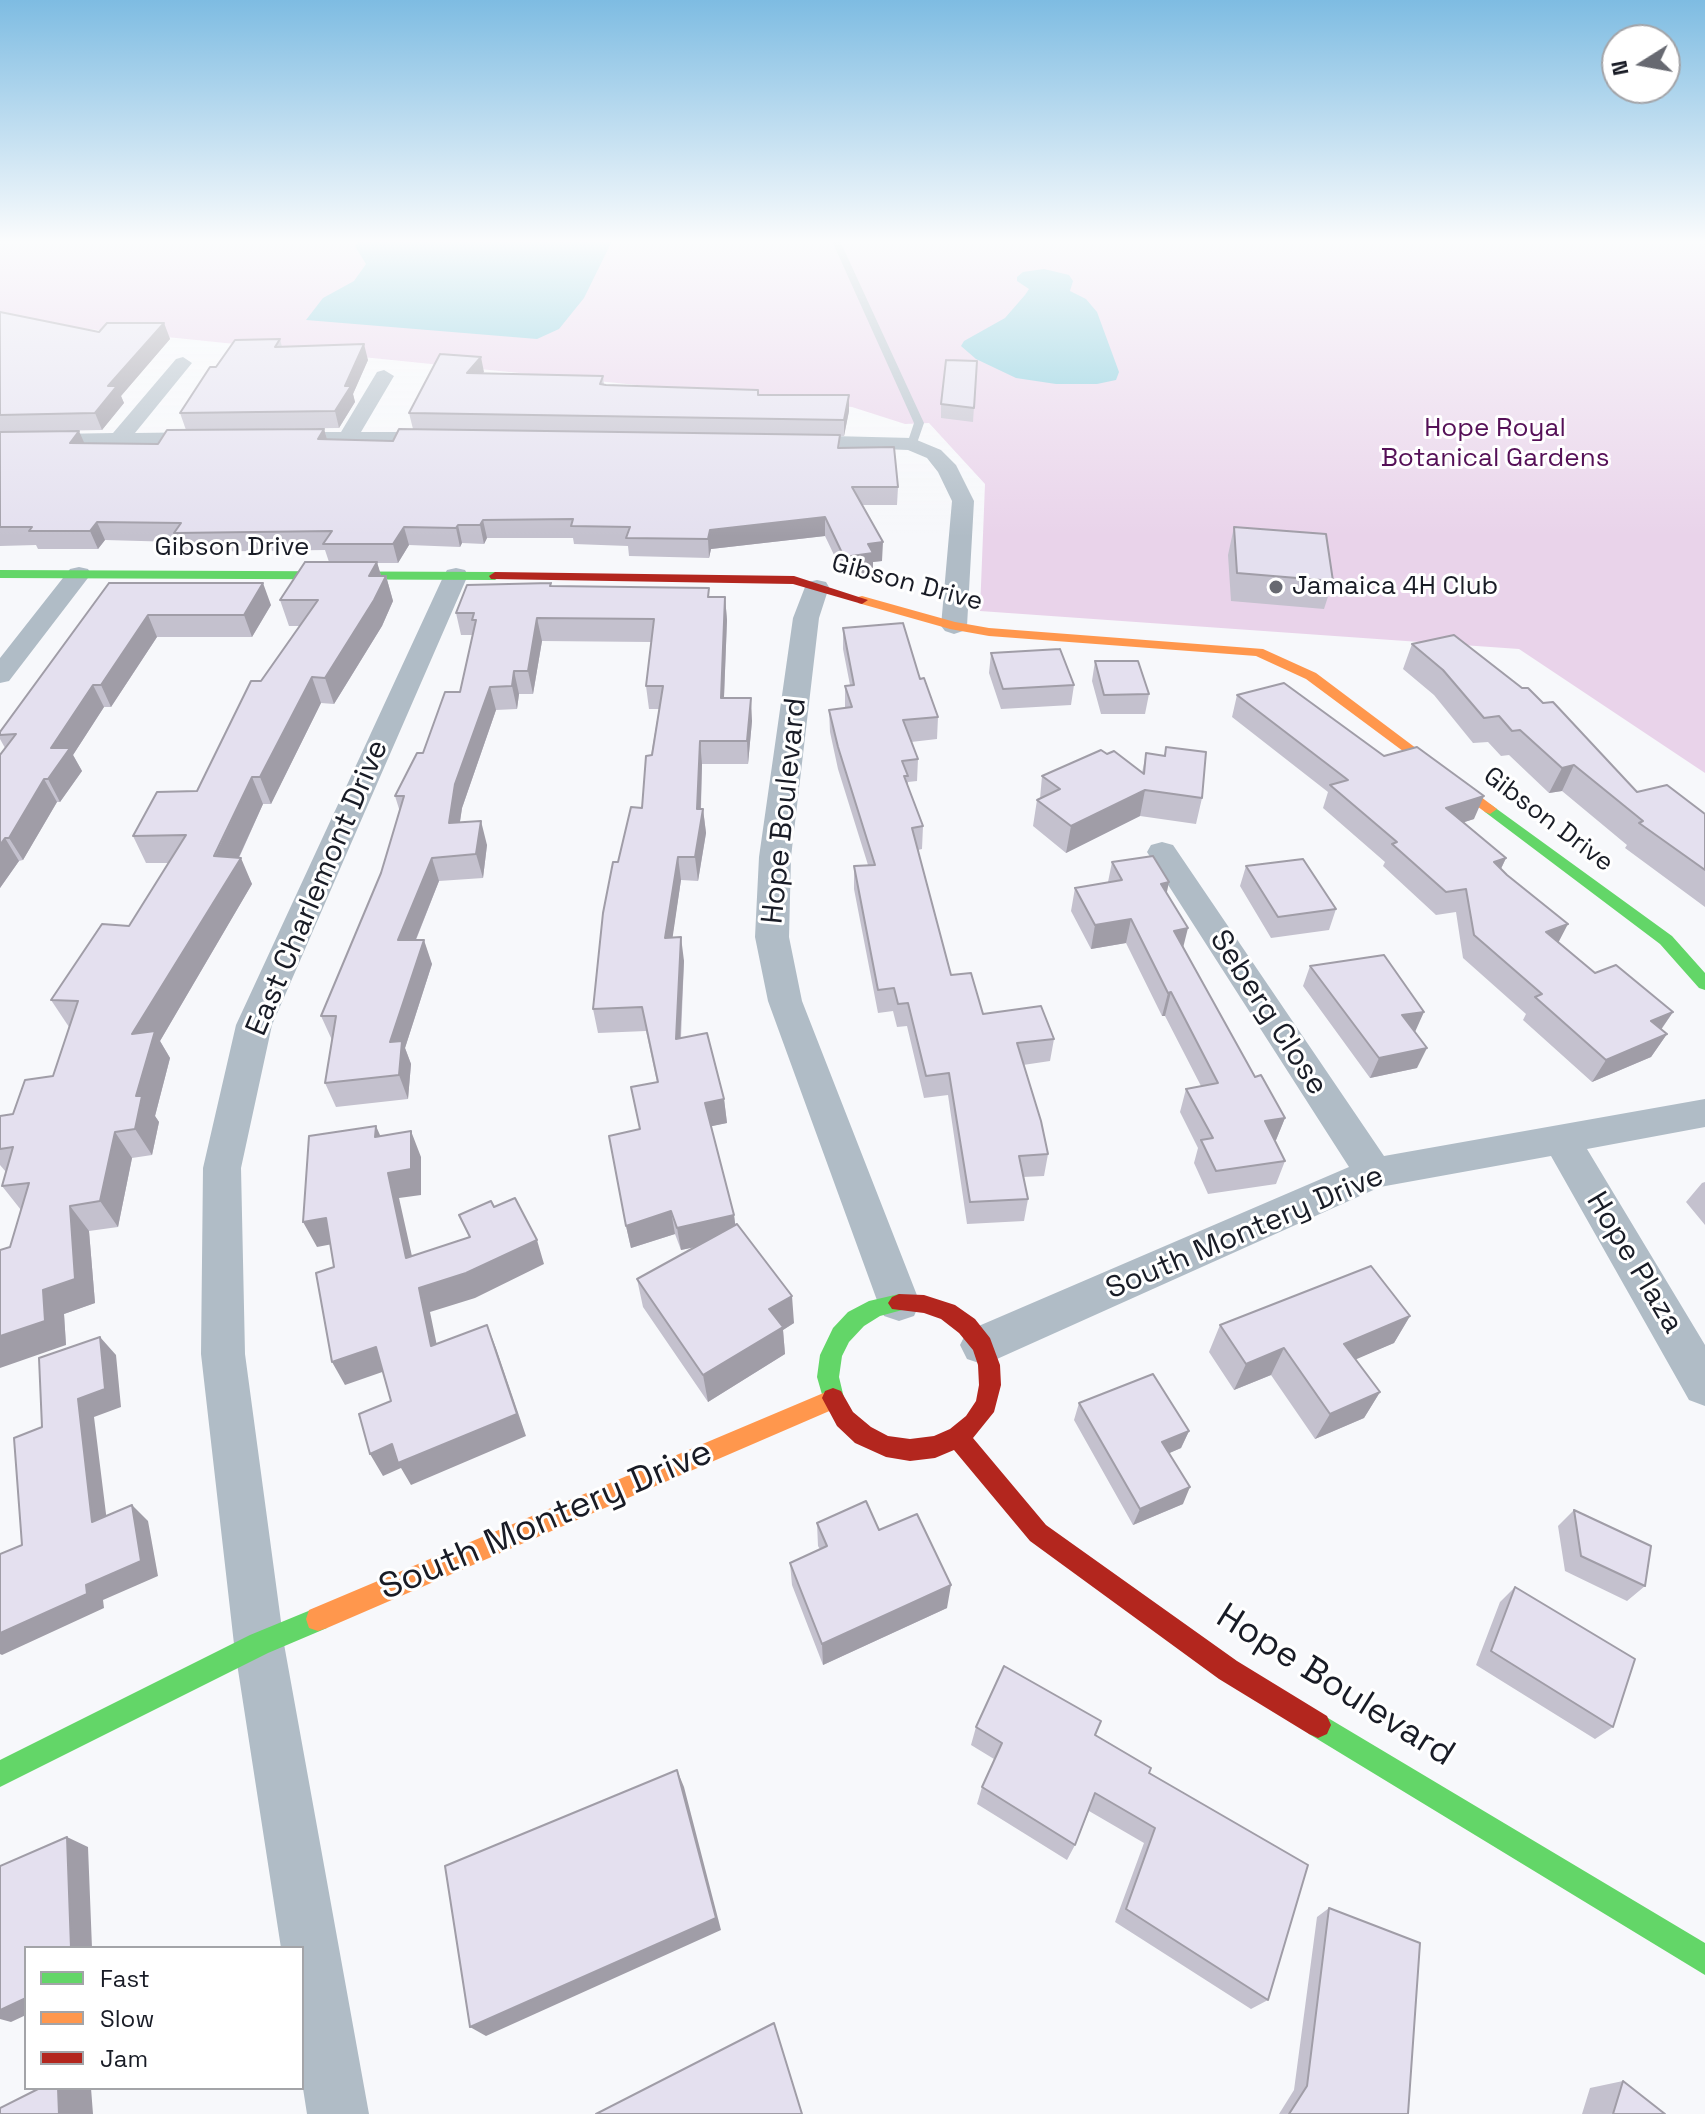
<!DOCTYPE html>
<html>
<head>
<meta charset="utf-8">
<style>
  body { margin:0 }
  #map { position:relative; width:1705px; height:2114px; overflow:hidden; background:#f7f8fb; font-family:"Space Grotesk",sans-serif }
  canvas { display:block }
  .legend { position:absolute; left:24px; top:1946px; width:280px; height:144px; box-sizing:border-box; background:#fff; border:2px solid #a3a4a8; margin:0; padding:10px 14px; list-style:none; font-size:24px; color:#191c26 }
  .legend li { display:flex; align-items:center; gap:16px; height:40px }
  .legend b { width:40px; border:2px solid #a3a4a8 }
  .north { position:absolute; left:1601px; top:24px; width:80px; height:80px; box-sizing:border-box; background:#fff; border:2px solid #a3a4a8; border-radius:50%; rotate:259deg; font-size:22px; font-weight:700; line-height:32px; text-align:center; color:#191c26 }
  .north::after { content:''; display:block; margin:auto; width:28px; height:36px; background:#676971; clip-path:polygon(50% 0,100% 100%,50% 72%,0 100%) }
</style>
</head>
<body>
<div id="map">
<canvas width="1705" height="2114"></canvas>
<ul class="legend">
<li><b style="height:10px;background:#63d668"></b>Fast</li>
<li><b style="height:10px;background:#ff974d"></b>Slow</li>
<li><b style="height:10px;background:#b3261e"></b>Jam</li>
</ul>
<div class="north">N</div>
</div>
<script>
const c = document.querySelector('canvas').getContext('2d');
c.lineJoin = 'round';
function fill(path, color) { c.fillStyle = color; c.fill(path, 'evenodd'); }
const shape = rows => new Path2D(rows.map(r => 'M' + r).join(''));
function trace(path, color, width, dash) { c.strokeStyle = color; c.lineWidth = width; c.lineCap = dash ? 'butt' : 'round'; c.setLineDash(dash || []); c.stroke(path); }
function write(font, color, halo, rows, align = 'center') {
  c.font = font + ' "Space Grotesk",sans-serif'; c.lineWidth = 6; c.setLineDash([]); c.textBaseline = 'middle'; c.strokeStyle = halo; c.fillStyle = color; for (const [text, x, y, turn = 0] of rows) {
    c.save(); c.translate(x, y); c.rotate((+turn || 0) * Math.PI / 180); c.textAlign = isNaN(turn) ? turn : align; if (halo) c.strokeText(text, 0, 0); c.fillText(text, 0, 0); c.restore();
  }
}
fill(shape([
  [0,241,1705,241,1705,773,1519,649,980,611,985,484,929,423,905,424,852,407,0,320]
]), '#e9d3ea');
fill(shape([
  [360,241,612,241,584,298,559,329,537,339,306,320,323,298,354,281,366,264,355,246],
  [1044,269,1069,275,1073,281,1070,291,1086,299,1097,312,1119,372,1116,380,1097,384,1056,384,1016,378,976,359,961,346,964,341,1005,318,1025,295,1029,289,1017,281,1017,277,1023,272]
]), '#7fc9da');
fill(shape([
  [832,241,840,241,924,423,916,446,907,444,914,423,832,241]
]), '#b0bcc6');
fill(shape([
  [183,357,192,363,135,433,209,432,216,434,219,438,216,442,0,447,0,435,113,433,176,359,183,357],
  [384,370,394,376,361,432,445,432,455,438,452,442,280,444,270,438,280,432,341,432,377,372,384,370],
  [792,435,912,438,941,450,956,465,974,501,967,626,963,631,954,634,945,631,941,626,952,501,938,472,927,458,908,450,785,445,782,441,785,437,792,435],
  [79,567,88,569,91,574,9,681,0,683,0,658,70,569,79,567],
  [456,568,465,570,468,575,272,1025,241,1168,245,1354,284,1644,369,2114,307,2114,302,2082,302,1948,281,1948,234,1644,201,1354,203,1168,236,1025,444,575,447,570,456,568],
  [817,580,826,582,829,587,819,618,791,857,789,937,802,1001,920,1303,914,1316,899,1321,884,1316,878,1303,768,1001,755,937,759,857,793,618,805,587,808,582,817,580],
  [1162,842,1173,845,1384,1156,1705,1099,1705,1127,1587,1149,1705,1345,1705,1406,1689,1400,1551,1156,1380,1187,997,1359,982,1364,967,1359,960,1345,967,1331,1349,1167,1147,852,1151,845,1162,842]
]), '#b0bcc6');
fill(shape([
  [0,570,495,572,501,576,495,580,0,578,0,570],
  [1490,804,1672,936,1705,973,1705,990,1699,988,1660,944,1485,812,1483,809,1490,804],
  [899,1294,906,1297,910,1303,906,1309,880,1316,864,1326,849,1342,842,1356,839,1377,844,1398,841,1405,833,1408,825,1405,817,1377,820,1355,833,1328,848,1312,869,1301,899,1294],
  [318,1607,327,1610,330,1619,327,1628,268,1653,0,1787,0,1760,250,1635,318,1607],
  [1318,1712,1705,1943,1705,1975,1309,1734,1305,1725,1309,1716,1318,1712]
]), '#63d668');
fill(shape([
  [862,596,955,622,989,628,1263,649,1316,673,1497,809,1490,814,1485,812,1306,679,1256,656,989,636,950,629,858,603,858,597,862,596],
  [833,1389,841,1392,844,1399,841,1406,327,1628,318,1631,309,1628,306,1619,309,1610,833,1389]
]), '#ff974d');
fill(shape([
  [495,572,794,576,868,600,862,604,793,584,491,579,489,576,495,572],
  [899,1294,924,1295,955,1305,975,1319,990,1338,1000,1365,1001,1385,994,1412,973,1438,1046,1525,1237,1661,1327,1716,1331,1725,1327,1734,1318,1738,1309,1734,1219,1679,1030,1541,954,1450,935,1458,910,1461,886,1457,855,1443,837,1426,822,1398,825,1391,833,1388,841,1391,853,1412,871,1427,888,1436,910,1439,934,1436,950,1429,966,1416,976,1401,979,1385,978,1365,973,1350,959,1333,941,1319,924,1313,892,1309,888,1303,892,1297,899,1294]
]), '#b3261e');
fill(shape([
  [0,312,99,332,164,323,170,339,121,396,124,403,102,430,0,432],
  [280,339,282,347,368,360,353,394,355,402,339,428,186,430,180,413,216,367],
  [977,361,973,422,941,418,941,404],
  [484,372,483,373,603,376,604,385,759,395,849,411,844,436,840,436,840,448,898,487,897,505,862,505,882,561,873,562,873,572,844,576,825,536,711,549,709,558,629,556,628,546,574,544,573,538,487,538,484,544,462,543,460,547,409,545,398,563,377,563,381,576,386,576,393,601,382,626,334,704,321,703,271,804,263,804,239,858,252,884,160,1041,170,1058,155,1116,159,1122,152,1155,132,1158,118,1227,89,1231,95,1303,64,1314,66,1345,10,1247,21,1210,2,1186,6,1172,0,1165,0,1116,13,1114,53,1076,69,1027,51,1000,129,926,169,863,146,863,133,836,197,791,261,681,300,626,289,626,280,600,329,562,325,550,181,552,177,542,105,540,98,549,38,549,36,545,0,546,0,432,84,443,158,444,324,429,327,439,393,441,413,429,409,413],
  [1234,527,1333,581,1324,609,1231,601,1228,555],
  [109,583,271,605,252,637,157,637,111,707,104,707,73,755,82,771,60,802,57,802,23,860,19,861,0,888,0,755,5,748,0,739,0,732],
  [551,586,725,597,727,620,724,698,752,721,748,764,702,764,701,809,703,809,706,833,698,881,681,880,672,938,684,961,681,1038,724,1099,727,1123,711,1126,734,1215,735,1224,794,1323,783,1330,785,1354,708,1402,643,1307,637,1279,695,1247,681,1250,675,1234,631,1248,626,1226,639,1129,657,1082,646,1031,598,1033,593,1009,618,862,642,808,659,709,649,709,646,686,651,642,542,641,533,694,519,694,517,709,496,710,462,808,460,822,487,845,483,878,439,881,416,940,432,964,405,1048,411,1064,408,1099,336,1107,325,1083,332,1040,321,1016,381,873,400,812,395,796,423,753,460,692,473,635,461,635,456,613],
  [843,628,920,679,938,717,937,739,911,742,918,759,917,781,908,782,908,787,923,826,922,849,918,850,951,975,983,1014,1054,1039,1050,1061,1023,1065,1048,1154,1044,1176,1023,1177,1028,1199,1024,1221,967,1224,948,1095,924,1098,907,1026,897,1027,893,1011,878,1013,854,889,854,866,868,865,838,769,830,732,829,710,845,708,845,686,850,685,843,649],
  [1412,644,1522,688,1543,703,1637,792,1705,814,1705,907,1625,848,1627,845,1562,791,1549,793,1509,755,1501,756,1488,742,1473,743,1434,695,1403,669],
  [991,653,1074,685,1071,705,1001,709,989,673],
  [1095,661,1149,694,1145,714,1101,714,1092,681],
  [1237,695,1384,756,1474,819,1464,822,1506,858,1501,869,1558,942,1595,973,1673,1012,1661,1030,1667,1034,1651,1057,1592,1082,1523,1020,1526,1014,1463,958,1456,912,1436,915,1383,866,1385,862,1323,808,1328,792,1232,717],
  [1166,747,1202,798,1196,824,1140,816,1066,853,1033,826,1037,800,1040,799,1042,776,1107,754,1142,773,1146,753,1164,756],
  [1112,862,1167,893,1183,947,1255,1077,1285,1118,1276,1140,1274,1141,1285,1161,1276,1184,1208,1194,1194,1163,1198,1148,1180,1112,1186,1089,1201,1086,1165,1016,1162,1016,1126,943,1091,949,1071,911,1075,888,1108,882],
  [1246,866,1336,909,1329,930,1271,938,1240,886],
  [1310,966,1415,1032,1417,1068,1370,1078,1303,986],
  [1705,1182,1705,1225,1686,1202,1702,1183],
  [1410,1316,1394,1343,1355,1359,1380,1392,1364,1418,1315,1439,1271,1375,1234,1390,1209,1352,1220,1325],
  [1079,1403,1189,1431,1181,1448,1169,1453,1183,1504,1133,1525,1074,1420],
  [1574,1510,1645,1586,1627,1601,1565,1571,1558,1526],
  [817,1523,879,1530,947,1608,823,1665,792,1585,790,1563,820,1549,818,1546],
  [1515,1587,1613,1727,1595,1739,1476,1665,1500,1602],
  [976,1727,1095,1735,1149,1773,1268,2000,1251,2009,1115,1922,1144,1843,1089,1811,1075,1845,1067,1860,977,1804,982,1787,994,1759,971,1745],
  [1329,1908,1408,2114,1279,2114,1294,2090,1317,1917],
  [1623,2081,1665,2114,1582,2114,1590,2088]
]), '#c4c1ce');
fill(shape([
  [164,323,170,339,121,396,124,403,102,430,95,413,108,386],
  [364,344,368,360,353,394,355,402,339,428,335,411],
  [481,357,484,372,470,388,467,373],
  [849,395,849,411,844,436,844,420],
  [324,429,329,446,318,439],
  [79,431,87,449,70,443],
  [825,517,825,536,711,549,709,558,708,539,710,530],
  [483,520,487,538,484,544,480,525],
  [97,522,105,540,98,549,90,531],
  [458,525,462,543,460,547,456,528],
  [404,527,409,545,398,563,393,544],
  [883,542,882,561,873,562,873,572,844,576,844,557,868,544],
  [377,562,383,582,386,576,393,601,382,626,334,704,325,678,369,576],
  [263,583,271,605,252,637,244,615],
  [725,597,727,620,723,721,721,698],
  [148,615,157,637,111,707,101,685],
  [537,618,542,641,533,694,528,671],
  [514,671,519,694,517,709,512,686],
  [312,677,321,703,271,804,260,777],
  [93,685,104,707,73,755,82,771,60,802,48,779,51,748],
  [490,687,496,710,462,808,456,847,449,823,455,784],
  [751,698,752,721,748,764,747,741],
  [700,741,702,764,700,830,703,809,706,833,698,881,695,857],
  [1574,765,1562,791,1549,793,1562,768],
  [252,777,263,804,233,870,241,858,252,884,160,1041,170,1058,155,1116,159,1122,152,1155,135,1129,136,1096,132,1034],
  [44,779,57,802,23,860,9,838],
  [1145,790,1140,816,1066,853,1071,826],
  [1484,796,1474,819,1437,831,1446,808],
  [481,821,487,845,483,878,476,854],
  [5,838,19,861,0,888,0,845],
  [678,857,681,880,669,962,665,938],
  [432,858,439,881,406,964,398,940],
  [1506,858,1495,881,1494,862],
  [1169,882,1164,906,1161,884],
  [1131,919,1126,943,1091,949,1095,925],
  [1568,924,1556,947,1546,932],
  [1188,928,1182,952,1174,931],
  [681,937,684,961,679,1062,676,1039],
  [424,940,432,964,405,1048,411,1064,408,1099,399,1075,390,1042],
  [1171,992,1165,1016,1162,1016,1168,993],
  [1424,1012,1415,1032,1402,1015],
  [1673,1012,1657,1035,1651,1021],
  [1667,1034,1651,1057,1592,1082,1606,1060],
  [1427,1048,1417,1068,1370,1078,1379,1058],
  [724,1099,727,1123,708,1127,705,1103],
  [1285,1118,1276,1140,1256,1144,1265,1121],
  [376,1126,387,1151,375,1137],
  [411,1131,421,1157,421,1195,399,1198,418,1283,406,1258,388,1173],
  [115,1132,132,1158,118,1227,100,1201],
  [70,1206,89,1231,95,1303,64,1314,66,1345,0,1368,0,1336,43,1290],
  [671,1211,675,1234,631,1248,626,1226],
  [734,1215,737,1238,681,1250,677,1228],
  [326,1218,338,1243,317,1247,303,1222],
  [537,1240,544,1264,475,1298,430,1312,442,1370,431,1346,419,1288],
  [792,1296,794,1323,783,1330,785,1354,708,1402,703,1375,769,1309],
  [1410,1316,1394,1343,1329,1371,1344,1344],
  [487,1325,496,1348,526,1436,411,1485,401,1468,383,1476,370,1454],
  [100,1337,116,1355,121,1407,94,1417,109,1538,92,1522,78,1399],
  [376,1347,388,1370,345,1385,332,1362],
  [1284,1348,1271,1375,1234,1390,1246,1364],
  [1380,1392,1364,1418,1315,1439,1330,1414],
  [1189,1431,1181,1448,1156,1459,1162,1442],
  [1190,1487,1183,1504,1133,1525,1140,1509],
  [132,1505,148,1521,158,1576,103,1600,104,1608,2,1655,0,1654,0,1633,86,1585],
  [951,1585,947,1608,823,1665,822,1644],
  [677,1770,684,1787,721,1930,486,2036,470,2027],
  [67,1837,88,1847,92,1948,71,1948],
  [26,1998,26,2015,11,2022,0,2019,0,2010],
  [58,2088,91,2088,93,2114,59,2114]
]), '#a09da7');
const building = shape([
  [0,312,99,332,107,323,164,323,108,386,117,386,95,413,0,415,0,312],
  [280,339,275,347,364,344,345,386,351,386,335,411,180,413,210,367,216,367,235,340,280,339],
  [440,354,481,357,467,373,603,376,600,384,606,385,758,390,758,395,849,395,844,420,409,413,440,354],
  [946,360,977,361,974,408,941,404,946,360],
  [324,429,318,439,393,441,399,429,840,435,838,448,894,447,898,487,852,487,883,542,868,544,873,553,844,557,825,517,710,530,708,539,626,538,630,527,571,526,573,519,483,520,480,525,458,525,456,528,404,527,393,544,323,544,332,531,174,533,181,523,97,522,90,531,29,531,32,527,0,527,0,432,79,431,70,443,158,444,167,430,324,429],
  [1234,527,1326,534,1333,581,1237,573,1234,527],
  [305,562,377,562,369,576,386,576,374,600,325,678,312,677,260,777,252,777,214,856,241,858,132,1034,155,1031,136,1096,142,1096,135,1129,115,1132,100,1201,70,1206,75,1279,43,1290,45,1321,0,1336,0,1250,10,1247,29,1183,2,1186,13,1147,0,1149,0,1116,13,1114,25,1080,53,1076,78,1001,51,1000,102,924,129,926,186,835,133,836,157,792,197,791,251,681,261,681,318,600,280,600,305,562],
  [109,583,263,583,244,615,148,615,101,685,93,685,51,748,70,748,48,779,44,779,9,838,5,838,0,845,0,755,16,734,0,735,0,732,109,583],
  [551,583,550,586,709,588,708,597,725,597,721,698,751,698,747,741,700,741,697,809,703,809,695,857,678,857,665,938,681,937,676,1039,707,1033,724,1099,705,1103,734,1215,677,1228,671,1211,626,1226,609,1136,640,1129,631,1087,658,1082,642,1007,593,1009,603,913,613,862,618,862,631,807,642,808,646,756,652,755,663,686,646,686,654,619,537,618,528,671,514,671,512,686,490,687,455,784,449,823,481,821,476,854,432,858,398,940,424,940,390,1042,402,1041,399,1075,325,1083,336,1016,321,1016,381,873,404,796,395,796,417,753,423,753,445,692,460,692,476,620,472,620,474,613,456,613,467,585,551,583],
  [903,623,920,679,924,678,938,717,903,720,918,759,902,761,908,776,904,776,923,826,912,828,951,975,971,973,983,1014,1041,1006,1054,1039,1017,1043,1041,1121,1048,1154,1019,1156,1028,1199,970,1202,949,1073,926,1076,908,1003,898,1004,894,988,878,990,854,866,875,865,838,747,829,710,852,707,845,686,854,685,843,628,903,623],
  [1454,635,1522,688,1528,688,1543,703,1553,702,1637,792,1667,785,1705,814,1705,870,1639,823,1643,821,1574,765,1562,768,1520,730,1512,731,1499,716,1484,718,1443,670,1412,644,1454,635],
  [1060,649,1074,685,1003,689,991,653,1060,649],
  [1095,661,1138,661,1149,694,1104,695,1095,661],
  [1284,683,1384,756,1417,747,1484,796,1446,808,1506,858,1494,862,1507,875,1568,924,1546,932,1595,973,1616,965,1673,1012,1651,1021,1667,1034,1606,1060,1535,997,1542,994,1474,935,1466,889,1446,892,1392,844,1397,842,1330,785,1348,780,1237,695,1284,683],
  [1166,747,1206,752,1202,798,1145,790,1071,826,1037,800,1060,789,1042,776,1101,750,1107,754,1114,751,1144,774,1146,753,1165,756,1166,747],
  [1153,856,1169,882,1161,884,1188,928,1174,931,1255,1077,1261,1075,1285,1118,1265,1121,1285,1161,1216,1171,1201,1140,1213,1138,1186,1089,1218,1083,1171,992,1168,993,1131,919,1095,925,1075,888,1122,880,1112,862,1153,856],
  [1303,859,1336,909,1278,917,1246,866,1303,859],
  [1384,955,1424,1012,1402,1015,1427,1048,1379,1058,1310,966,1384,955],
  [376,1126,375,1137,411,1131,411,1169,388,1173,406,1258,470,1237,459,1215,491,1201,494,1207,515,1198,537,1240,466,1273,419,1288,431,1346,487,1325,517,1414,398,1463,392,1444,370,1454,359,1414,391,1401,376,1347,332,1362,316,1273,334,1267,326,1218,303,1222,309,1136,376,1126],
  [737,1224,792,1296,769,1309,783,1327,703,1375,637,1279,737,1224],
  [1371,1266,1410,1316,1344,1344,1380,1392,1330,1414,1284,1348,1246,1364,1220,1325,1371,1266],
  [100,1337,105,1389,78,1399,92,1522,132,1505,141,1561,86,1585,87,1594,0,1633,0,1554,22,1545,14,1438,42,1427,39,1358,100,1337],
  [1153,1374,1189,1431,1162,1442,1190,1487,1140,1509,1079,1403,1153,1374],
  [866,1501,879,1530,917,1514,951,1585,822,1644,790,1563,827,1546,817,1523,866,1501],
  [1574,1510,1651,1546,1645,1586,1581,1556,1574,1510],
  [1515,1587,1635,1659,1613,1727,1491,1651,1515,1587],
  [1004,1666,1101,1721,1095,1735,1151,1768,1149,1773,1308,1865,1268,2000,1126,1909,1155,1828,1095,1793,1075,1845,982,1787,1002,1743,976,1727,1004,1666],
  [677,1770,716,1918,470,2027,445,1866,677,1770],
  [67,1837,71,1948,26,1948,26,1998,0,2010,0,1866,67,1837],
  [1329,1908,1420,1943,1408,2114,1289,2114,1307,2086,1329,1908],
  [774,2023,802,2114,596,2114,774,2023],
  [1623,2081,1665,2114,1613,2114,1623,2081],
  [40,2088,58,2088,59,2114,0,2114,0,2108,40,2088]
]);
fill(building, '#e4e0ef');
trace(building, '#a09da7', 2);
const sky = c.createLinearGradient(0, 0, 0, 537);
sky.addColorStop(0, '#7ebce2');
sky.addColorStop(0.45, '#fbfcfd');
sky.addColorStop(1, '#fbfcfd00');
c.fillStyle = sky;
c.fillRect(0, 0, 1705, 537);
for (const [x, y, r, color] of [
  [1276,587,8,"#676971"]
]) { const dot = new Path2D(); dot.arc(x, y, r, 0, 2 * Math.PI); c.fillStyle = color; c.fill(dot); trace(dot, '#fff', 3); }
write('26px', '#551057', '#fff', [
  ["Hope Royal",1495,429],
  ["Botanical Gardens",1495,459]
]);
write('26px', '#191c26', '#fff', [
  ["Gibson Drive",232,548],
  ["Gibson Drive",907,583,15],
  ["Gibson Drive",1548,820,37]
]);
write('26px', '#191c26', '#fff', [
  ["Jamaica 4H Club",1292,587]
], 'left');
write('30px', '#191c26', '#fff', [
  ["Hope Boulevard",785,811,-84],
  ["East Charlemont Drive",318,888,-67],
  ["Seberg Close",1268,1013,57],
  ["South Montery Drive",1245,1233,-23],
  ["Hope Plaza",1634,1263,59]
]);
write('36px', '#191c26', '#fff', [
  ["South Montery Drive",546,1521,-23],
  ["Hope Boulevard",1335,1686,32]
]);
</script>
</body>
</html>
